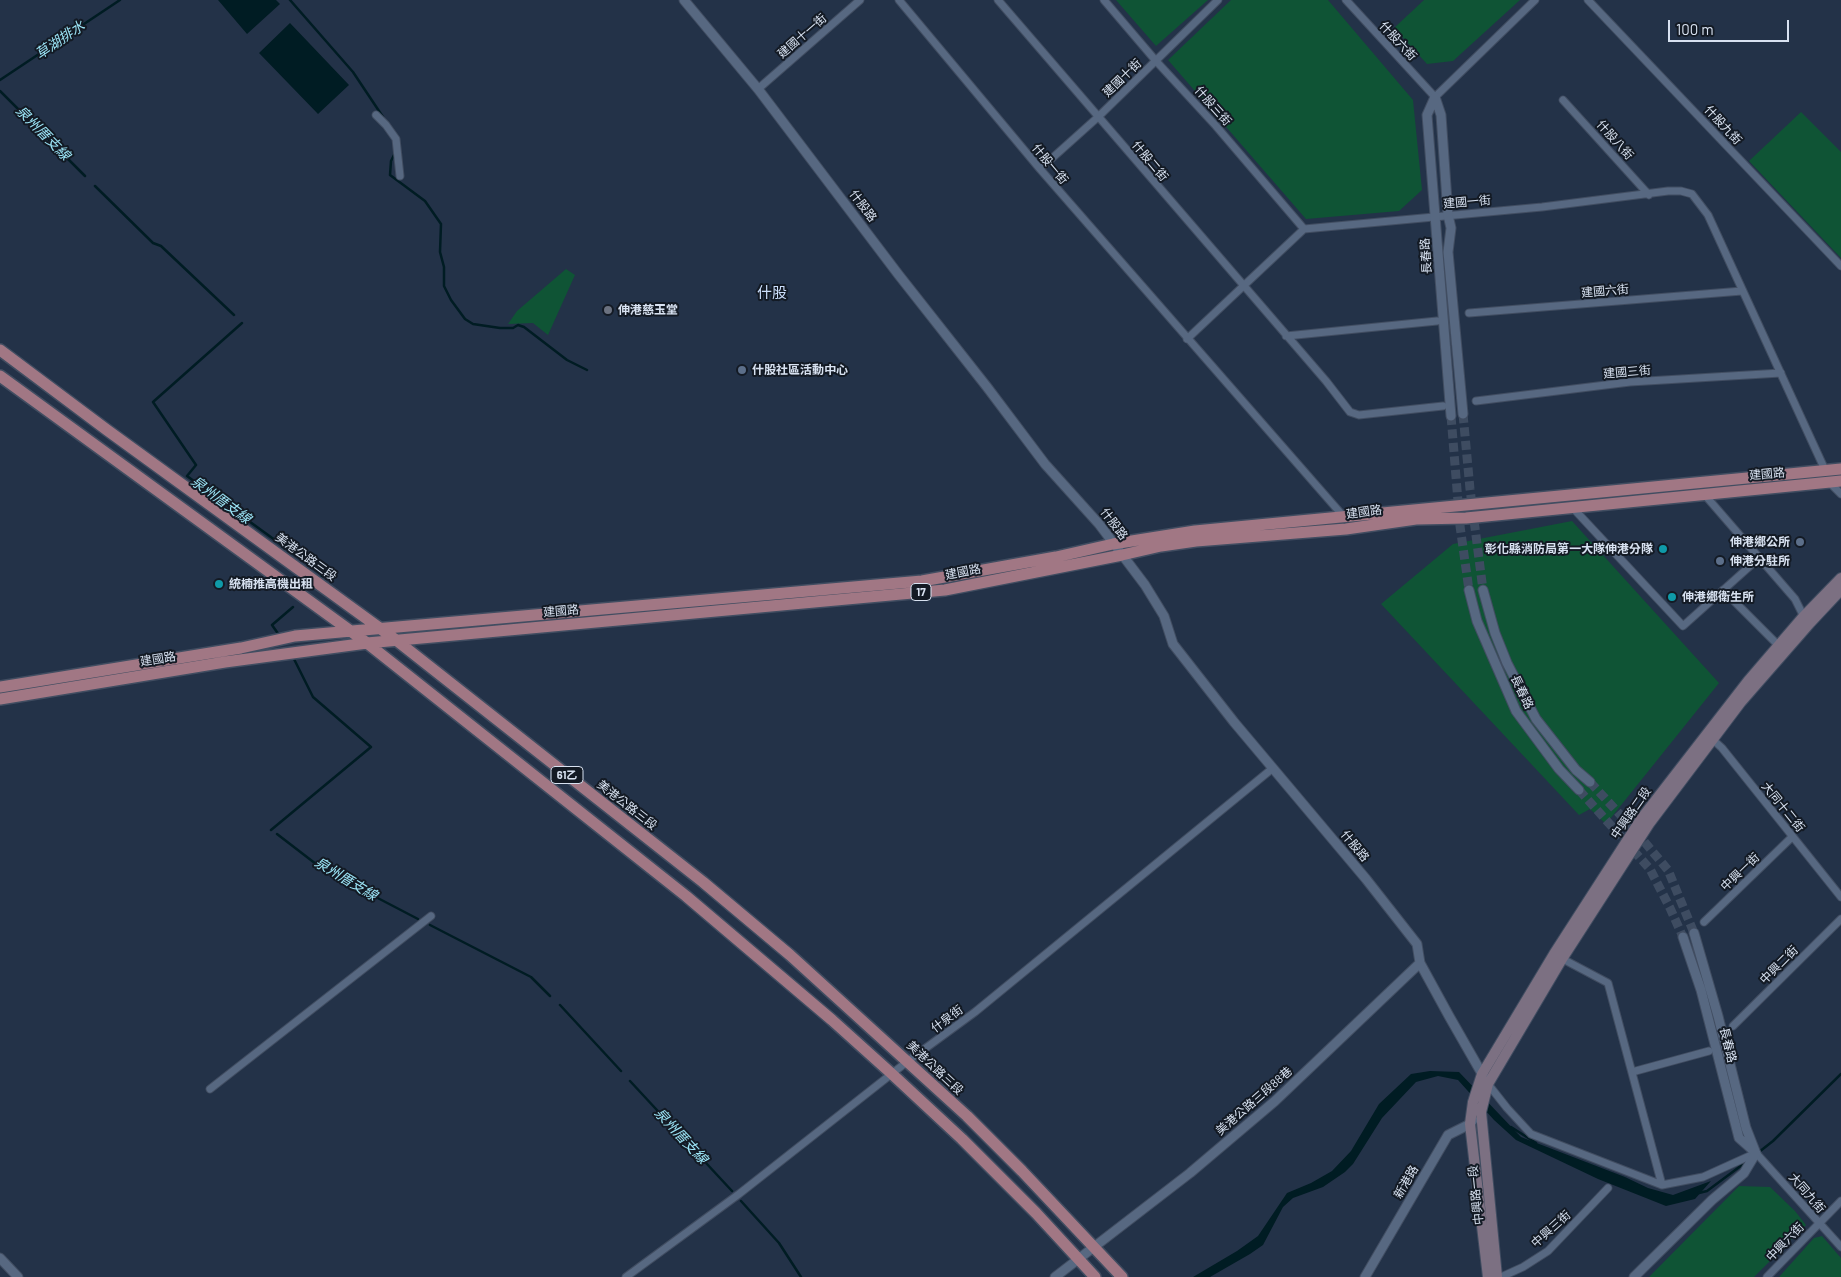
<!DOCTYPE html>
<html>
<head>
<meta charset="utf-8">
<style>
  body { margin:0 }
  #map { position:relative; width:1841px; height:1277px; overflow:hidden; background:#233248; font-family:Barlow,sans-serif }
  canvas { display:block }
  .scale { position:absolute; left:1668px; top:20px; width:121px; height:22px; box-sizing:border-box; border:2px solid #d8e2f1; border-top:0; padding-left:6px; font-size:15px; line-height:18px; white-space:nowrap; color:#d8e2f1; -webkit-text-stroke:4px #131a24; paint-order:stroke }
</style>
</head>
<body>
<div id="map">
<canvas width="1841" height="1277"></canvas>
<div class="scale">100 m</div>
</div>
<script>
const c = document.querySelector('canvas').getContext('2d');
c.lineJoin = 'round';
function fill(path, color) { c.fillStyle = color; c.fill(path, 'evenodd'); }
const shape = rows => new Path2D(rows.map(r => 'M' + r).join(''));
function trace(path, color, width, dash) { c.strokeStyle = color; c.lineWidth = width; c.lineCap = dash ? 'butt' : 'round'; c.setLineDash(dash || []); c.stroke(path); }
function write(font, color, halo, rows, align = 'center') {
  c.font = font + ' Barlow,"Noto Sans TC",sans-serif'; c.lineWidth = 4; c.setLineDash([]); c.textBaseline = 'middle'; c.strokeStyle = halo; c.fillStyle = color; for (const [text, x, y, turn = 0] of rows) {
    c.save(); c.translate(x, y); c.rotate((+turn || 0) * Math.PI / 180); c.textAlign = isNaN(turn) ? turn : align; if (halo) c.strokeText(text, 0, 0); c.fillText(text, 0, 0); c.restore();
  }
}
fill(shape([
  [1116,0,1208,0,1156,46],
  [1231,0,1328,0,1413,100,1422,190,1399,211,1306,219,1168,60],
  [1424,0,1520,0,1453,61,1427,64,1394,28],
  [1801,112,1841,152,1841,258,1749,161],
  [566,269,575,275,548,335,533,323,508,324,517,311],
  [1572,521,1719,683,1606,824,1590,809,1579,815,1381,604,1453,544],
  [1739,1186,1770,1187,1795,1211,1806,1225,1754,1277,1649,1277],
  [1822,1236,1841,1258,1841,1277,1779,1277,1814,1238]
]), '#0f5435');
fill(shape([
  [218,0,276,0,280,4,247,34],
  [290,23,349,85,318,114,259,53],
  [1430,1071,1459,1072,1521,1137,1625,1177,1648,1188,1673,1195,1711,1181,1695,1199,1666,1206,1598,1179,1516,1140,1494,1120,1458,1080,1438,1076,1416,1082,1382,1118,1353,1164,1345,1172,1323,1187,1293,1198,1283,1207,1263,1245,1250,1254,1210,1277,1193,1277,1237,1251,1258,1236,1287,1193,1311,1183,1332,1171,1351,1151,1379,1104,1411,1074]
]), '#001c23');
trace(shape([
  [290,0,353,72,383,117],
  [0,80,120,0],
  [0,91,85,176],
  [395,153,391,161,390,175,425,201,441,224,440,252,444,267,444,286,451,300,465,319,473,324,500,328,513,328,518,325,524,327,567,360,587,370],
  [95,186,153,243,161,246,234,315],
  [242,323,153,402,196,465,187,476,323,575,320,578],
  [279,635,272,625,293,607],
  [271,830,371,747,313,697,293,657],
  [277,834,316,864,347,882,418,919],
  [430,925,531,977,550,996],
  [560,1005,621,1071],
  [630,1081,732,1191],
  [1511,1127,1536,1143],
  [1759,1152,1773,1141,1841,1074],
  [1699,1193,1707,1191,1746,1162],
  [741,1201,779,1243,801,1277]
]), '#001c23', 2.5);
trace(shape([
  [1463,414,1470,489,1483,590],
  [1451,416,1460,526,1469,590],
  [1590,782,1637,833,1668,870,1694,933],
  [1579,790,1650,869,1670,908,1683,937]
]), '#3e4c61', 9, [9, 4.5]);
const minor = shape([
  [899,0,1040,169,1344,517],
  [998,0,1326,381,1350,412,1359,415,1443,406],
  [1104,0,1156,61,1216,126,1304,229],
  [1346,0,1435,97,1535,0],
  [1588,0,1841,266],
  [758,89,860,0],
  [1563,100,1649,195],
  [376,115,386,125,396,139,400,176],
  [1040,169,1098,117,1218,0],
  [1469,313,1742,291],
  [1286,336,1437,321],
  [1187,339,1304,229,1542,207,1668,191,1681,191,1692,194,1708,215,1826,472],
  [1476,401,1630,382,1781,373],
  [1829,482,1841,494],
  [1704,494,1795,599,1805,619],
  [1572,507,1683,626,1759,558],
  [1723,590,1781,648],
  [1710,737,1722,748,1841,897],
  [1704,922,1792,837],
  [1559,957,1608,983,1662,1185],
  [1733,1026,1841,919],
  [1632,1072,1709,1051],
  [1488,1084,1507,1108,1531,1134,1662,1185,1703,1177,1756,1153,1841,1247],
  [210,1089,431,916],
  [626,1277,739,1194,908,1061,975,1012,1273,768],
  [1501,1277,1523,1267,1548,1251,1608,1188],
  [1767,1277,1841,1201]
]);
const tertiary = shape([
  [684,0,758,89,898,274,987,387,1045,464,1099,524,1145,585,1164,616,1173,644,1234,722,1366,879,1417,944,1420,963,1449,1016,1485,1079],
  [1435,97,1427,115,1451,416],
  [1435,97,1441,115,1448,215,1451,228,1448,252,1463,414],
  [1469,590,1477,621,1516,711,1559,769,1579,790],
  [1483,590,1495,633,1507,663,1536,719,1576,770,1590,782],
  [1694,933,1718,1016,1746,1128,1755,1151],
  [1683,937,1701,990,1739,1138,1756,1153],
  [0,1258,18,1277],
  [1055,1277,1190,1173,1275,1101,1420,963],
  [1365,1277,1448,1135,1470,1124,1473,1120],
  [1634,1277,1712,1200,1744,1173,1756,1153]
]);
const secondary = shape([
  [1488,1277,1470,1124,1473,1102,1482,1074,1554,954,1641,819,1748,681,1803,617,1841,578],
  [1497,1277,1481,1112,1488,1084,1562,959,1649,824,1741,702,1810,623,1841,590]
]);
const primary = shape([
  [0,350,107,430,396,640,703,882,790,955,967,1116,1022,1171,1122,1277],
  [0,376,367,643,686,896,832,1020,892,1074,962,1139,1036,1213,1095,1277],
  [0,687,241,648,295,636,922,581,1056,557,1113,544,1195,531,1841,469],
  [0,699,225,662,367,643,945,590,1122,555,1161,546,1196,541,1346,529,1416,519,1466,518,1841,481]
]);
trace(minor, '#414d61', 9);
trace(tertiary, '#414d61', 11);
trace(secondary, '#414d61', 12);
trace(primary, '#414d61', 14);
trace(minor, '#576881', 7);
trace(tertiary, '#576881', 9);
trace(secondary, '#7c7082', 10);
trace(primary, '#a17784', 11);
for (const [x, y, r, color] of [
  [608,310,5,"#6b7280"],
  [742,370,5,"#5c6f8a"],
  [1800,542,5,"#5c6f8a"],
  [1663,549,5,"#0f9aa8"],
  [1720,561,5,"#5c6f8a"],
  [219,584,5,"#0f9aa8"],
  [1672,597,5,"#0f9aa8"]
]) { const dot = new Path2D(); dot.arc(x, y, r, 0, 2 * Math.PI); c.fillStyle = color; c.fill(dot); trace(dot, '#131a24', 2); }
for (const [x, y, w] of [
  [921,592,20],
  [567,775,32]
]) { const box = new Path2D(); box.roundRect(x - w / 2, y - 8.5, w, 17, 4); c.fillStyle = '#131a24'; c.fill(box); trace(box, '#d8e2f1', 1); }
write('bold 11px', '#d8e2f1', null, [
  ["17",921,592],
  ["61乙",567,775]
]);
write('12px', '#d8e2f1', '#131a24', [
  ["建國十一街",802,36,-41],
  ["什股六街",1398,41,47],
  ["建國十街",1122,78,-44],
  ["什股三街",1213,106,48],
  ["什股九街",1723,125,47],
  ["什股八街",1615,140,48],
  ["什股二街",1150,161,50],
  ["什股一街",1050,164,50],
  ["建國一街",1467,202,-5],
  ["什股路",863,206,53],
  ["長春路",1426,256,-94],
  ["建國六街",1605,291,-5],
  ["建國三街",1627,372,-5],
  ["建國路",1767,474,-5],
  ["建國路",1364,512,-8],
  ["什股路",1114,524,53],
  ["美港公路三段",306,557,36],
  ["建國路",963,572,-11],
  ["建國路",561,611,-5],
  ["建國路",158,659,-9],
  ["長春路",1522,692,64],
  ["美港公路三段",627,805,38],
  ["大同十二街",1783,807,51],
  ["中興路二段",1631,813,-55],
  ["什股路",1355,846,50],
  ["中興一街",1740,872,-44],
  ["中興二街",1779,965,-45],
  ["什泉街",947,1019,-37],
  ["長春路",1728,1045,76],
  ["美港公路三段",935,1068,43],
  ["美港公路三段88巷",1254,1101,-41],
  ["新港路",1406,1182,-60],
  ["大同九街",1807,1193,49],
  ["中興路一段",1476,1195,-96],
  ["中興三街",1551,1229,-42],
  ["中興六街",1785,1242,-46]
]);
write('bold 12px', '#d8e2f1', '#131a24', [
  ["伸港慈玉堂",618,310],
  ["什股社區活動中心",752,370],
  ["伸港鄉公所",1790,542,"right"],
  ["彰化縣消防局第一大隊伸港分隊",1653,549,"right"],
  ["伸港分駐所",1730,561],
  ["統楠推高機出租",229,584],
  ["伸港鄉衛生所",1682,597]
], 'left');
write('italic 14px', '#9ce5f7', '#131a24', [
  ["草湖排水",60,40,-34],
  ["泉州厝支線",43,133,45],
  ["泉州厝支線",221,500,36],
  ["泉州厝支線",346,879,31],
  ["泉州厝支線",681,1136,47]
]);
write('15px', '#ccdffc', '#131a24', [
  ["什股",772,293]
]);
</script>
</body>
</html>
